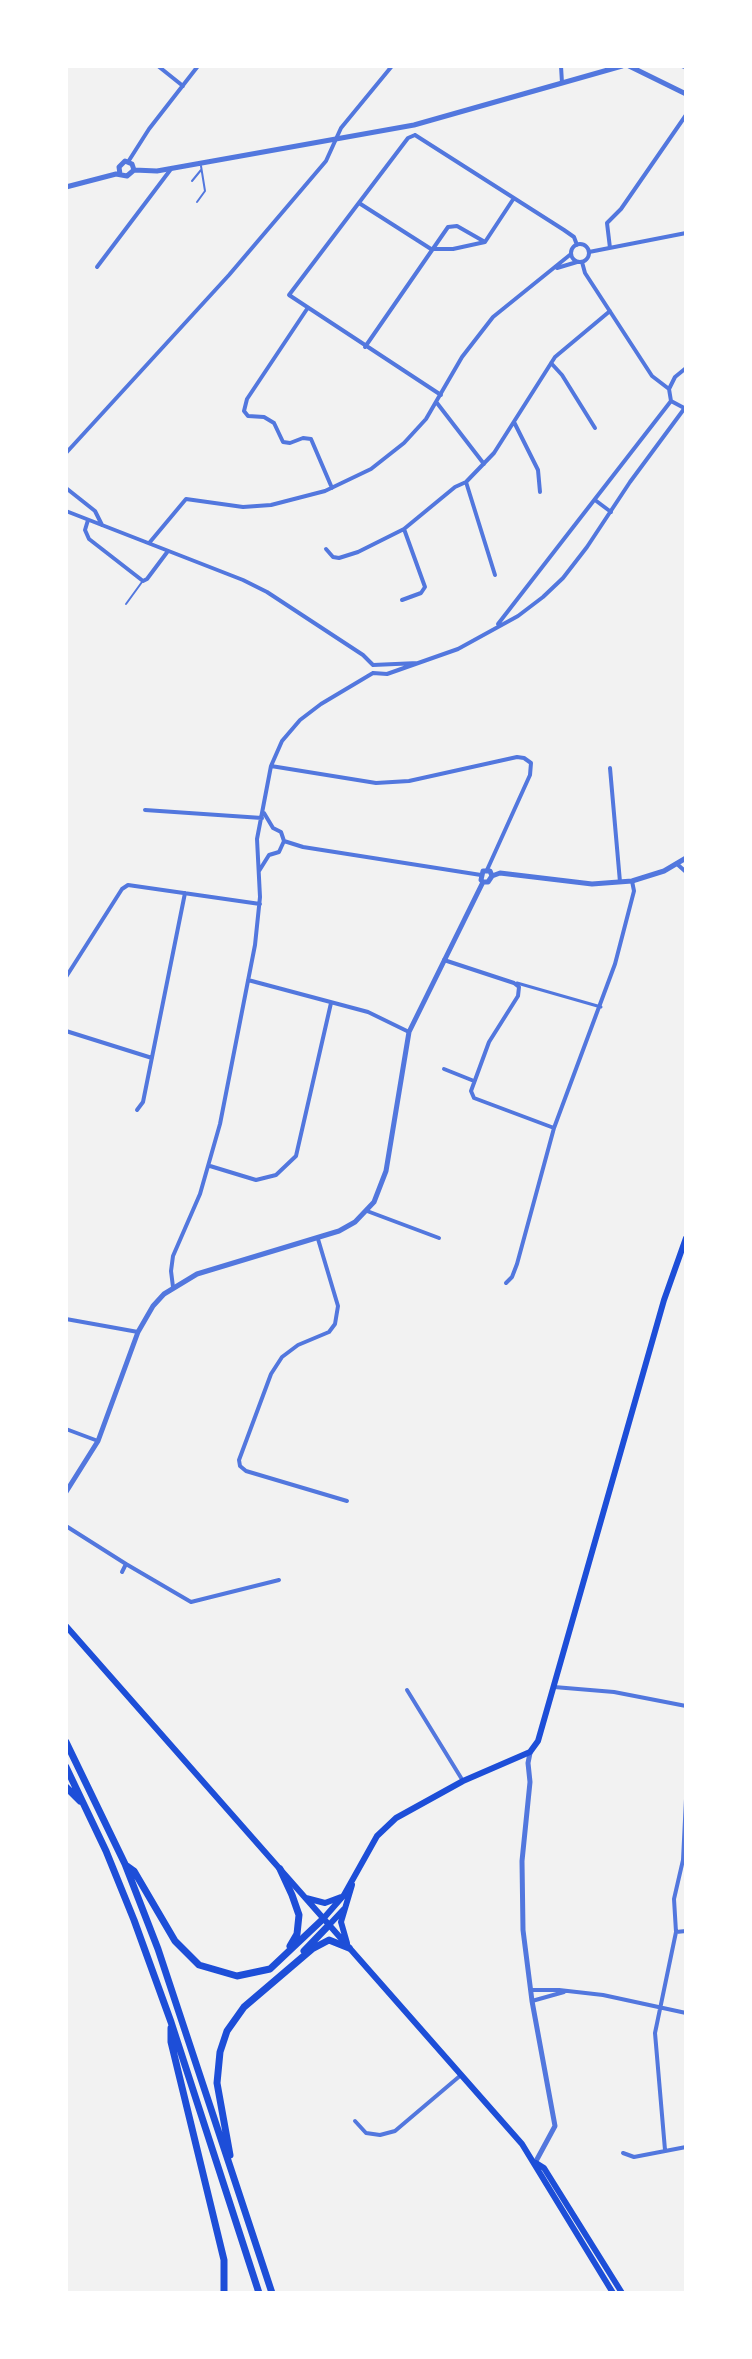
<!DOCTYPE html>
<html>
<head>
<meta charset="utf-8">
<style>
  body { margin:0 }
  #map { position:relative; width:752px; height:2359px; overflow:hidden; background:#f2f2f2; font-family:Helvetica,sans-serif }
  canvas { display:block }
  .frame { position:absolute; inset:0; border:68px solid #fff; pointer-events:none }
</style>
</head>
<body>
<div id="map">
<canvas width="752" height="2359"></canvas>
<div class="frame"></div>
</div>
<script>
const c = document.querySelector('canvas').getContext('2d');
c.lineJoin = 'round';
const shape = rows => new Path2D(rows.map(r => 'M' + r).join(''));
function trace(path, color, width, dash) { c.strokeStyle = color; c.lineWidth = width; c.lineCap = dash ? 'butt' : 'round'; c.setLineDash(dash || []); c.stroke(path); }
trace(shape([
  [192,181,201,170],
  [197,202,205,191,201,166],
  [126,604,142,582]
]), '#5277de', 2);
trace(shape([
  [517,983,601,1007]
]), '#5277de', 3);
trace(shape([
  [158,66,183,86],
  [561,66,562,83],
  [415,135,408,138,289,295,441,395],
  [415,135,564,230,574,237,577,245],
  [128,162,149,129,198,66],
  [359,203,431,249,453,249,485,242,514,198],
  '571 253a9 9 0 1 1 18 0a9 9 0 1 1-18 0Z',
  [610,248,607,223,621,209,686,115],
  [589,252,686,233],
  [582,262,585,273,652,376,669,389],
  [97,267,171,169],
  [557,268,577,262],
  [307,309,247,399,244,411,248,416,264,417,274,423,283,442,290,443,303,438,311,439,332,488],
  [365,347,448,227,457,226,485,242],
  [551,363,562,375,595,428],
  [437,403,484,464],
  [686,409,671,401,669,389,675,377,686,368],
  [514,422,538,470,540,492],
  [66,453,229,275,326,161,341,128,392,66],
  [466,482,495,575],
  [66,488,95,511,102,525],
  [595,500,611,512],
  [66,511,243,580,267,592,363,655,373,665],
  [88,520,85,530,89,539,143,581,147,579,168,551],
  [150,542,186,499,243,507,271,505,325,491,371,469,404,443,426,419,462,357,493,317,571,254],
  [326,549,333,557,339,558,358,552,404,529,455,487,466,482,494,453,555,357,610,311],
  [402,600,421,593,425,587,404,529],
  [498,624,671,401],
  [373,665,418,663],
  [373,673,387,674,458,649,518,616,543,597,563,578,587,547,630,482,684,409],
  [271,766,376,783,409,781,517,757,524,758,531,763,530,775,487,870],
  [610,768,620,882],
  [145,810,262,818],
  [264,813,273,828,281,832,284,841],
  [284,841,303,847,481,875],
  [269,855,279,852,284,841],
  [677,864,686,872],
  [259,871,269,855],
  [444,960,514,983,519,987,518,996,489,1042,471,1091,474,1098,554,1128],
  [66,977,122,889,128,885,260,904],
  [248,980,368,1012,409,1032],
  [66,1031,152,1058],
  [444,1069,474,1081],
  [137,1110,143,1102,185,893],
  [210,1166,256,1180,276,1175,296,1156,331,1003],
  [367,1211,439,1238],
  [318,1239,338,1306,335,1324,329,1332,298,1345,282,1357,271,1374,239,1460,240,1466,246,1471,347,1501],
  [506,1283,512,1277,517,1264,554,1128,615,964,634,891,632,881],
  [173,1287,171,1271,173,1256,200,1194,220,1124,255,945,260,897,257,839,271,766,282,741,300,720,321,704,373,673],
  [66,1319,138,1332],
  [66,1429,98,1441],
  [66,1526,126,1564,122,1572],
  [126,1564,191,1602,279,1580],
  [554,1687,614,1692,686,1706],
  [407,1690,463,1781],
  [676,1932,686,1931],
  [531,1990,559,1990,603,1995,686,2013],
  [532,2001,564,1992],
  [355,2121,366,2133,380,2135,395,2131,461,2075],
  [665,2150,655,2033,676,1932,674,1899,683,1860,686,1799],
  [623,2153,634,2157,686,2147]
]), '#5277de', 4);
trace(shape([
  [629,66,686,94],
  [134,170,157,171,414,125,622,66],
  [120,174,119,167,125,161,132,164,134,170],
  [66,187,116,174,127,176,134,170],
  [483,882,481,880,483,871,490,871,492,876],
  [66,1492,98,1441,138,1332,153,1306,164,1294,197,1274,339,1231,355,1222,374,1202,386,1171,409,1032,483,882,488,882,492,876,500,873,592,884,632,881,664,871,686,858],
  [530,1753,528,1763,530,1782,522,1861,523,1930,532,2001,555,2126,535,2163]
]), '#5277de', 5);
trace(shape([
  [66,1626,522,2144,613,2293],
  [306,1898,325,1903,341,1897],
  [323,1919,344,1895,377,1836,396,1818,463,1781,530,1752,538,1741,664,1300,686,1238],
  [329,1925,344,1909],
  [347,1943,341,1922,352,1885],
  [536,2163,544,2168,622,2293]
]), '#1d4ed8', 6);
trace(shape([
  [66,1742,125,1864,158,1949,272,2293],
  [66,1767,106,1851,134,1920,171,2022,259,2293],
  [66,1787,80,1801],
  [127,1866,134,1871,175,1941,199,1965,237,1976,270,1969,323,1919],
  [280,1869,292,1895,299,1915,297,1934,290,1946],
  [304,1951,329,1925],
  [171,2028,171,2042,224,2260,224,2293],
  [230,2155,217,2083,220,2052,227,2031,244,2007,312,1949,329,1940,349,1948]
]), '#1d4ed8', 7);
trace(shape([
  [680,66,686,69]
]), '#7290e2', 2);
</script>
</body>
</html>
